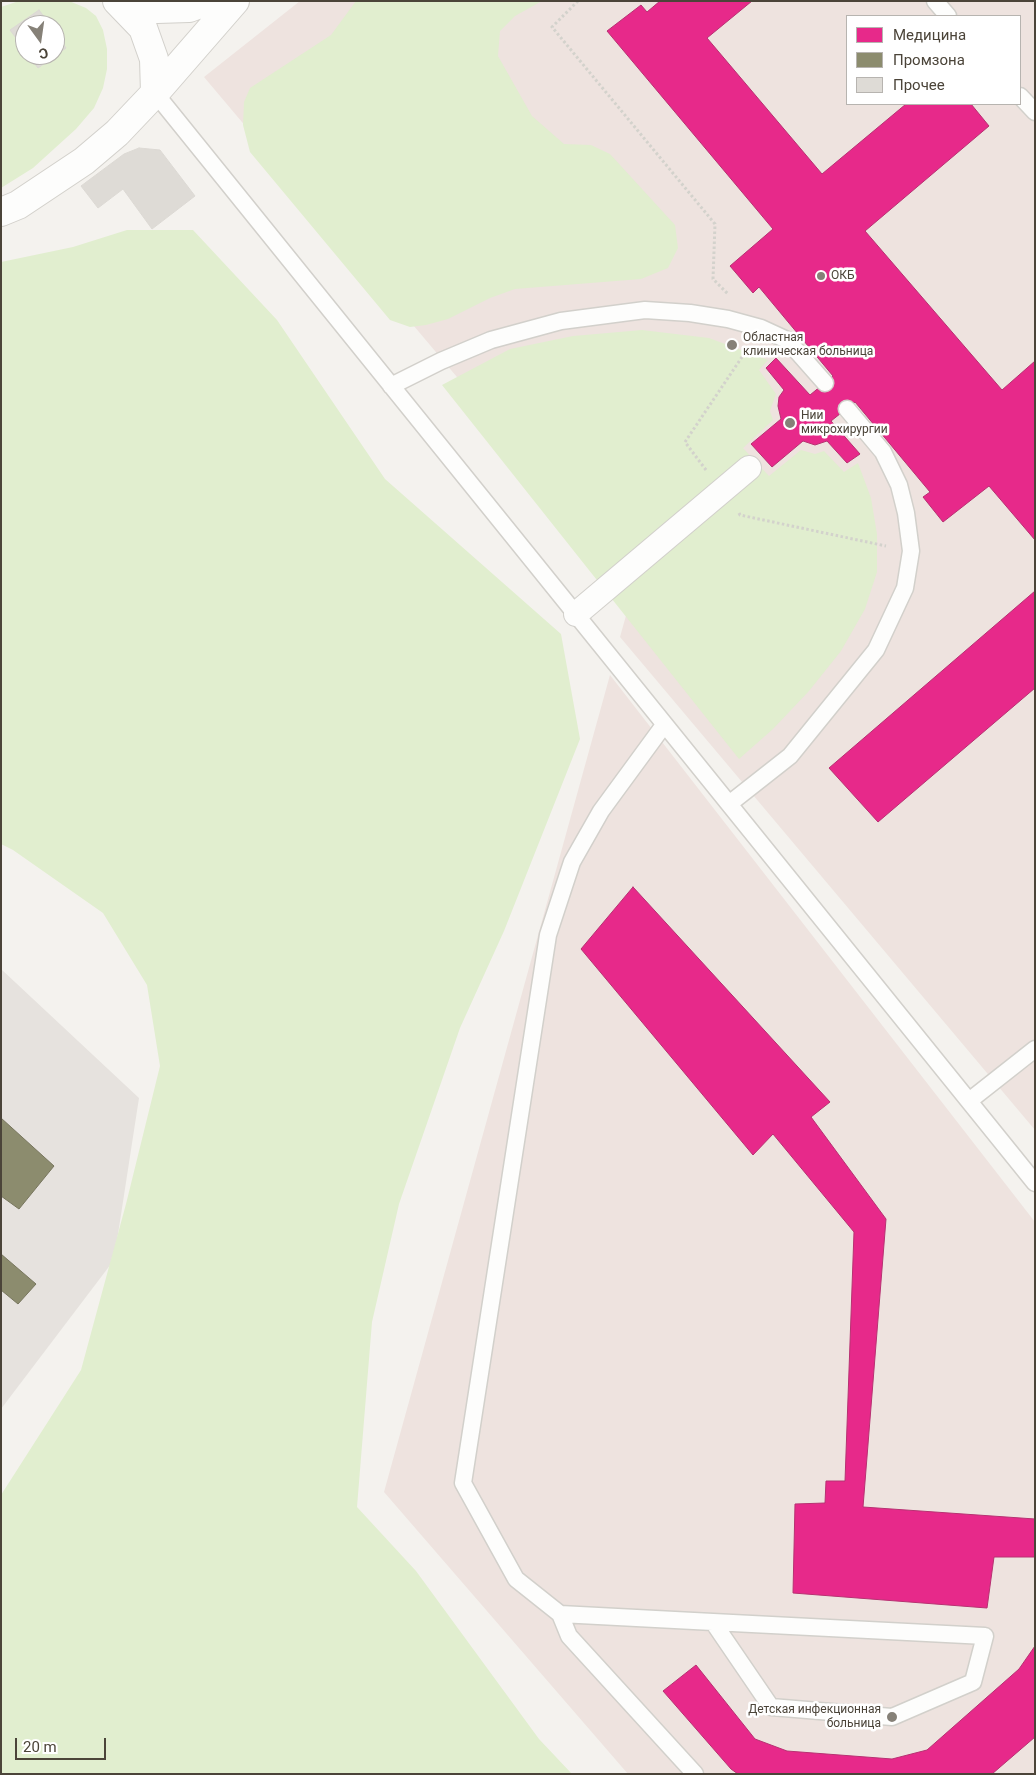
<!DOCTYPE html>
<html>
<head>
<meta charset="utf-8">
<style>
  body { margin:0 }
  #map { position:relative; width:1036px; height:1775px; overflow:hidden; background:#f4f2ee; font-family:Roboto,sans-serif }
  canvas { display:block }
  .frame { position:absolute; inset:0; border:2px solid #4b4439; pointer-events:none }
  .legend { position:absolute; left:846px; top:15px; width:175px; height:90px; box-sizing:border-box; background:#fff; border:1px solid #b7b4b0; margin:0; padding:6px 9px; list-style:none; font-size:15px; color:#4b4439 }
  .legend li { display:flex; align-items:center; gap:10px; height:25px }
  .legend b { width:25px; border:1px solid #b7b4b0 }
  .north { position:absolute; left:15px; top:15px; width:50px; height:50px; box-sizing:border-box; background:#fff; border:1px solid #b7b4b0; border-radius:50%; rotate:166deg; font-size:14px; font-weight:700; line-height:20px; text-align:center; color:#4b4439 }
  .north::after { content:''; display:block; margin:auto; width:18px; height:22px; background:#868178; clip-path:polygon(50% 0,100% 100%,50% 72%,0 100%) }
  .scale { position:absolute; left:15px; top:1738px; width:91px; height:22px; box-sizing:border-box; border:2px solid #4b4439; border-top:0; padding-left:6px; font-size:15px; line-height:18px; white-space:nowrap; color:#4b4439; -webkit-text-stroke:4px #fff; paint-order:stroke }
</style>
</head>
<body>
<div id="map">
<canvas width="1036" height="1775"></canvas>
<div class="frame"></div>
<ul class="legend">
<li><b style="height:14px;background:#e7298a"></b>Медицина</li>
<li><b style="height:14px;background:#8c8c6e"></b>Промзона</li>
<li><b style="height:14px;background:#dedbd6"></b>Прочее</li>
</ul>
<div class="north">С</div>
<div class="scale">20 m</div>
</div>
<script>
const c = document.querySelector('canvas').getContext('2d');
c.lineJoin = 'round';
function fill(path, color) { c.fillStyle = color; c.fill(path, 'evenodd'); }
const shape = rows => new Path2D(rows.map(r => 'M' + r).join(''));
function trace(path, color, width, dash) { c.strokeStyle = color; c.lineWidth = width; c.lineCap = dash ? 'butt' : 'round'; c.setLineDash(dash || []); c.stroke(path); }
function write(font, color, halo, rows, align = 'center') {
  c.font = font + ' Roboto,sans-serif'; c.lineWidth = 5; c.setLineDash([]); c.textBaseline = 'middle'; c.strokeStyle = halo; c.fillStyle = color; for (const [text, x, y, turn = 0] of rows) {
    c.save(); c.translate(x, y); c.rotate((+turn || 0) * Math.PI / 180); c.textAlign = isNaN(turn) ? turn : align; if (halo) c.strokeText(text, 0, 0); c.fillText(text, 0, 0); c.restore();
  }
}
fill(shape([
  [1,969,139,1098,114,1260,1,1409]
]), '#e6e2de');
fill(shape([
  [300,1,1035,1,1035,1130,620,637,634,587,204,77],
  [847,16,1020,16,1020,104,847,104],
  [610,675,1035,1222,1035,1774,628,1774,384,1492]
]), '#eee3df');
fill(shape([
  [19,1,69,1,86,8,96,16,103,30,107,49,107,69,103,88,94,108,76,129,33,168,1,188,1,7],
  [25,25,55,25,55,55,25,55],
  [356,1,542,1,515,16,500,31,498,56,532,116,564,144,591,145,610,154,675,225,678,248,668,268,641,279,515,289,490,298,448,319,426,325,410,327,390,320,250,152,243,125,244,102,250,88,331,35],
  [127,230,193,230,277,320,385,479,561,634,580,739,504,931,460,1028,399,1204,372,1322,357,1507,416,1571,539,1739,572,1774,1,1774,1,1495,81,1370,126,1204,160,1066,147,985,103,913,13,850,1,844,1,262,73,247],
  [642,330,709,338,768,360,759,370,776,394,770,411,773,420,743,448,769,476,801,450,815,454,824,451,844,472,858,463,871,498,877,534,877,572,865,609,841,651,809,691,773,729,739,759,442,385,510,349,573,336]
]), '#e1eecf');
const health = shape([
  [660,1,752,1,707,38,822,174,906,104,971,104,989,126,865,231,1002,390,1035,361,1035,540,989,486,943,522,923,497,930,492,855,402,831,421,860,454,847,463,827,441,815,445,803,441,772,467,751,444,781,419,778,406,779,397,784,390,766,368,776,358,810,395,833,376,759,287,753,293,730,266,773,229,607,31,641,5,647,12,660,1],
  [1035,591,1035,688,878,822,829,768,1035,591],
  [633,887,830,1102,811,1117,886,1219,863,1507,1035,1519,1035,1557,994,1557,987,1608,793,1593,795,1504,825,1503,826,1481,845,1481,854,1232,773,1134,753,1155,581,949,633,887],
  [1035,1646,1035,1737,992,1774,738,1774,731,1769,663,1691,696,1665,755,1739,787,1751,892,1759,927,1750,1019,1669,1035,1646]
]);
fill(health, '#e7298a');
trace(health, '#b83172', 1);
const industry = shape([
  [1,1118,54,1166,19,1209,1,1196,1,1118],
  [1,1254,36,1284,18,1304,1,1290,1,1254]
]);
fill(industry, '#8c8c6e');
trace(industry, '#78765e', 1);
const building = shape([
  [39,10,50,25,25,25,25,50,10,30,39,10],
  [55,32,66,48,38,68,28,55,55,55,55,32],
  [139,148,160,150,195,196,152,229,123,189,98,208,81,186,124,154,139,148]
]);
fill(building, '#dedbd6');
trace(building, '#dcd9d4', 1);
const service = shape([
  [935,1,948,16],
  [155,93,1035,1183],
  [1020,96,1035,112],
  [391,386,441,361,491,340,561,321,645,310,690,313,728,319,761,328,787,340,825,383],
  [664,725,601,811,572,862,548,935,463,1483,516,1579,560,1614,569,1636,695,1774],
  [729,804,790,756,876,650,905,588,911,551,906,513,899,485,883,452,847,409],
  [969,1101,1035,1049],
  [560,1614,713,1622,985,1636,973,1682,892,1717,771,1707,713,1622]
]);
const pedestrian = shape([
  [576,614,749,468]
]);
const tertiary = shape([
  [117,1,143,28,154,59,155,93],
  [119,2,157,9,189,8,208,1],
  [1,212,18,205,84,161,117,133,155,93,235,1]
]);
trace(service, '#d2d0cb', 19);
trace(pedestrian, '#d2d0cb', 26);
trace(tertiary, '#d2d0cb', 30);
trace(shape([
  [578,1,552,27,715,224,713,279,728,294],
  [706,470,685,442,748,348],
  [739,513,740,515,886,546]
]), '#d3d2cc', 3, [2.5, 2.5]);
trace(service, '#fdfdfc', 16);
trace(pedestrian, '#fdfdfc', 24);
trace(tertiary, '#fdfdfc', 28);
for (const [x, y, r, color] of [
  [821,276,5,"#868178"],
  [732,345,6,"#868178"],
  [790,423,6,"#868178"],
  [892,1717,6,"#868178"]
]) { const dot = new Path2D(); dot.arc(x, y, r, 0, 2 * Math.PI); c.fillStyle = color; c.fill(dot); trace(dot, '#fff', 2); }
write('12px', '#4b4439', '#fff', [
  ["ОКБ",831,276],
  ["Областная",743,338],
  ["клиническая больница",743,352],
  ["Нии",801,416],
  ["микрохирургии",801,430],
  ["Детская инфекционная",881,1710,"right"],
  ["больница",881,1724,"right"]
], 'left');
</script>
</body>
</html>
